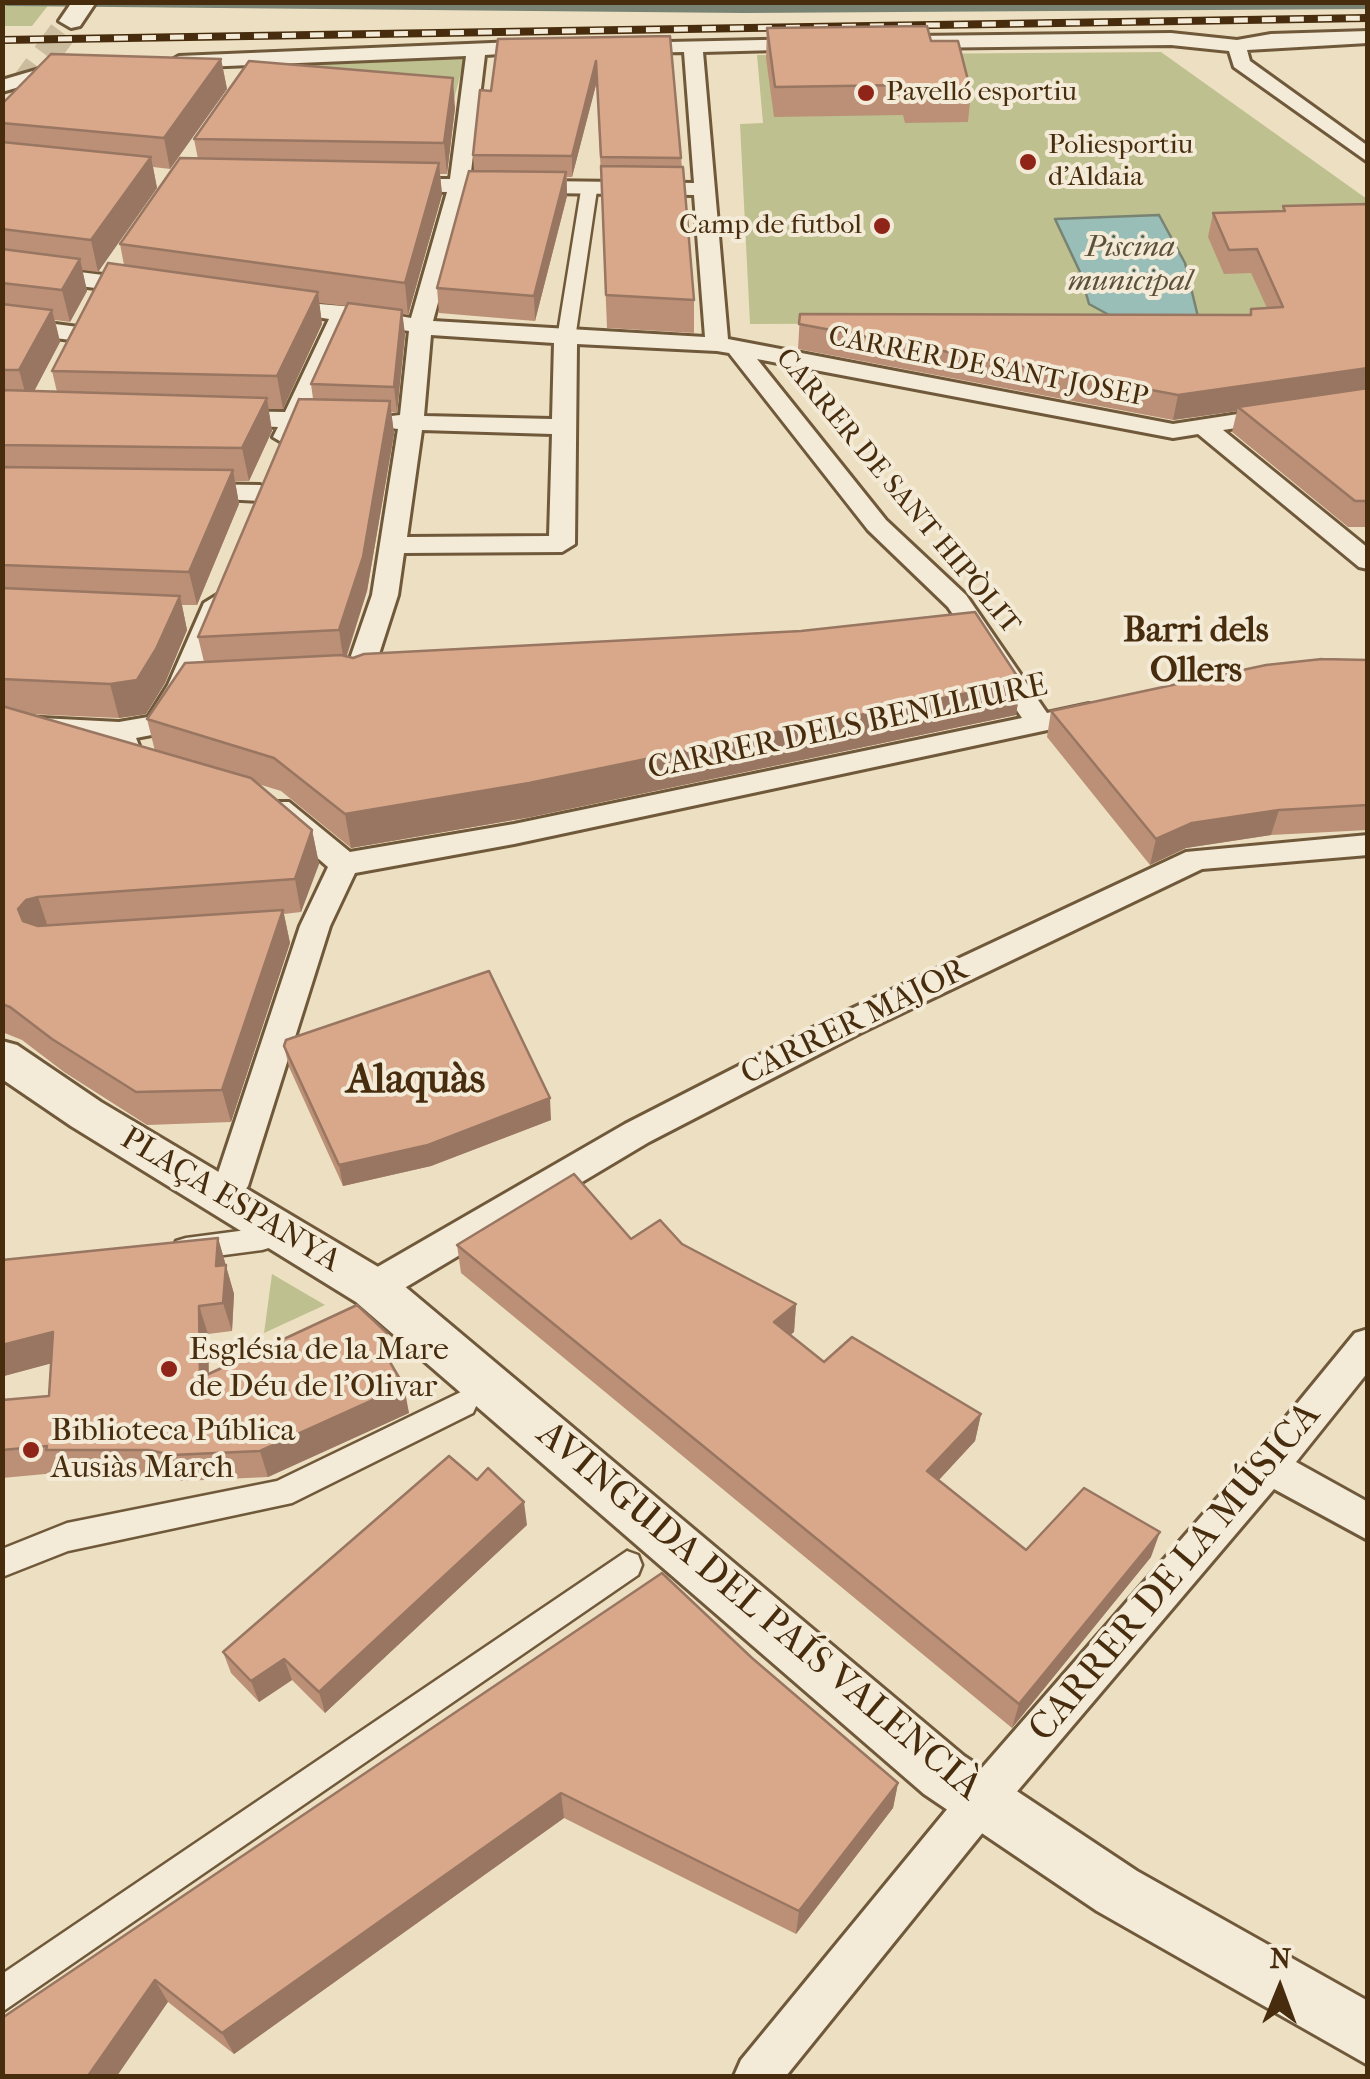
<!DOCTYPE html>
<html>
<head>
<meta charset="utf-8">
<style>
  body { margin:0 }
  #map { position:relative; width:1370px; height:2079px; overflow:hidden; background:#ede0c2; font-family:"IM FELL French Canon",serif }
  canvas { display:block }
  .frame { position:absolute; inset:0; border:5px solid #472c0d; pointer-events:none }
  .north { position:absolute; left:1230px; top:1939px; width:100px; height:100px; -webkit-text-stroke:8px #f3ebd7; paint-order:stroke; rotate:1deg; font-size:28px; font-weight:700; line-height:40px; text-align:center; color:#472c0d }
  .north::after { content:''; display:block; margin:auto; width:35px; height:45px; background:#472c0d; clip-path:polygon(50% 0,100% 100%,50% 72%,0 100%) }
</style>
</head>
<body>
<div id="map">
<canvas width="1370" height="2079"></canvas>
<div class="frame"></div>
<div class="north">N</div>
</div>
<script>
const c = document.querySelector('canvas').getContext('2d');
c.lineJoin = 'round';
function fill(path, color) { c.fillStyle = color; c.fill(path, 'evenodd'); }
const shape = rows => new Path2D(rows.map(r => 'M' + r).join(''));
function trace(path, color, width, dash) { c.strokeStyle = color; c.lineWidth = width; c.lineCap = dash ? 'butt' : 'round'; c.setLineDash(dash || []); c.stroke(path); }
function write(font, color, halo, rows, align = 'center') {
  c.font = font + ' "IM FELL French Canon",serif'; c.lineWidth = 8; c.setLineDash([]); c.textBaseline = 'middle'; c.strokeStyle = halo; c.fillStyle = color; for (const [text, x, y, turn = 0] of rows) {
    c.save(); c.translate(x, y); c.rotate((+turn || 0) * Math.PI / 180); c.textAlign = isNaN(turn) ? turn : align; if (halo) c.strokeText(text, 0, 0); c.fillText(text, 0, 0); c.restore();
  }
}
fill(shape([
  [2,3,3,2,50,3,32,26,3,26],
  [1161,52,1367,199,1367,322,750,324,740,124,763,123,757,55],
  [465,57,451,111,277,65],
  [272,1274,325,1305,264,1333]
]), '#bfc08f');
const water = shape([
  [1159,215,1185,263,1199,321,1120,321,1089,304,1080,272,1055,219,1159,215]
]);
fill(water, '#99bdb7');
trace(water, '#788373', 2.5);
trace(shape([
  [8,2,744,9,1368,5]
]), '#788373', 8);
trace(shape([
  [21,89,71,21]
]), '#ccbc9e', 28, [28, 14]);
const pedestrian = shape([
  [589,185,597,190,575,339,566,344,557,339,581,190,589,185],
  [262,1228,272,1231,276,1239,272,1247,262,1250,186,1260,176,1257,172,1249,176,1241,186,1238,262,1228],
  [463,1391,473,1395,477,1404,473,1413,292,1503,68,1551,2,1577,2,1549,67,1523,277,1481,463,1391],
  [627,1551,638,1555,642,1565,638,1575,2,2012,2,1974,627,1551]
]);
const minor = shape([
  [1368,31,1368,43,1247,50,1250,61,1368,146,1368,162,1234,67,1229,51,1171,45,913,48,904,42,913,36,1171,33,1237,40,1271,34,1368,31],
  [809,39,816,41,816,49,703,52,728,339,1173,424,1368,394,1368,408,1223,430,1368,548,1368,569,1359,567,1198,434,1173,438,757,359,886,520,966,595,1047,713,1089,704,1099,707,1103,713,1099,719,514,844,355,873,330,926,248,1186,233,1206,221,1210,209,1206,204,1196,216,1179,300,926,328,867,269,816,264,809,269,802,289,802,350,852,514,824,1022,718,948,607,868,530,729,353,717,351,577,344,575,544,562,552,404,553,398,595,371,679,367,685,357,688,347,685,343,679,372,595,398,429,383,427,380,422,383,417,400,415,409,331,350,322,308,413,342,416,345,421,342,426,302,427,294,442,285,444,273,437,278,427,227,425,215,418,227,411,285,412,329,319,272,310,269,305,272,300,343,306,411,318,447,192,396,191,386,185,396,179,450,179,466,56,179,68,169,62,179,56,539,41,548,47,546,51,485,55,470,180,694,183,684,52,628,53,619,47,621,43,809,39],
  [468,192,694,195,705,337,433,321,468,192],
  [431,335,554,343,552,419,424,416,431,335],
  [422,430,552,434,549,536,407,537,422,430],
  [70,60,77,62,77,70,2,92,2,80,70,60],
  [2,262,142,280,153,287,142,294,2,276,2,262],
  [2,317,78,327,89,334,78,341,2,331,2,317],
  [194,484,260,485,273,493,260,501,185,497,181,492,185,487,194,484],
  [217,595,230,603,196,685,167,732,136,738,142,753,163,759,167,766,163,773,153,776,120,766,108,740,2,734,2,716,119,722,148,717,168,685,204,603,217,595],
  [1368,835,1368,855,1202,869,860,1033,649,1142,386,1299,373,1303,360,1299,355,1288,360,1277,625,1124,838,1015,1186,852,1368,835],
  [1368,1329,1368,1372,1296,1462,1368,1502,1368,1540,1274,1489,997,1815,786,2076,734,2076,741,2060,967,1785,1255,1455,1355,1333,1368,1329]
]);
const tertiary = shape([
  [72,2,96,2,80,26,71,28,59,21,72,2],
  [2,1041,17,1045,101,1102,390,1274,964,1756,1137,1871,1368,2001,1368,2065,1097,1911,924,1794,356,1302,71,1126,2,1079,2,1041]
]);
trace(pedestrian, '#70593a', 5);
trace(minor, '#70593a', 6);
trace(tertiary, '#70593a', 6);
fill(pedestrian, '#f3ebd7');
fill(minor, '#f3ebd7');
fill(tertiary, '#f3ebd7');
const rail = shape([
  [2,40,1368,18]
]);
trace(rail, '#472c0d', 8);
trace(rail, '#f3ebd7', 5, [14]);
fill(shape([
  [767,28,931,41,971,92,968,122,905,123,903,115,774,117,766,58],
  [670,36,694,300,694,333,607,328,597,81,572,177,567,177,567,196,535,321,439,313,437,288,474,171,473,155,491,91],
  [221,59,227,89,170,169,153,167,157,188,98,272,82,270,87,291,70,322,55,320,60,342,34,391,57,392,52,371,124,265,120,244,198,159,194,139,455,108,447,174,440,174,442,195,408,315,402,314,405,335,397,412,391,412,394,434,367,591,347,656,353,658,1021,682,1016,715,531,817,351,848,281,791,258,784,312,830,319,864,301,912,284,914,290,943,231,1122,147,1125,64,1072,22,1040,2,1032,2,104],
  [319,303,346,306,311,384,313,399,198,637,204,662,147,719,155,751,28,714,119,718,146,714,165,683,187,630,182,605,197,605,239,504,235,481,249,481,272,431,268,409,283,409,322,324],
  [1368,204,1368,527,1348,527,1232,432,1237,411,1173,420,798,349,800,314,1249,315,1251,309,1267,308,1251,273,1224,274,1208,237,1213,213,1282,211,1283,206],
  [1368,660,1368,830,1271,835,1186,848,1150,865,1047,737,1051,711],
  [284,1046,551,1120,431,1166,343,1186,289,1067],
  [218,1238,234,1294,232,1331,208,1334,209,1374,387,1333,393,1361,390,1362,409,1413,268,1477,182,1481,159,1476,58,1477,56,1473,2,1478,2,1400,49,1396,51,1363,4,1376,2,1397,2,1260],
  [631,1239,682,1244,796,1304,794,1332,790,1335,824,1362,981,1414,975,1441,939,1480,1026,1550,1151,1557,1012,1728,461,1273,457,1245],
  [527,1525,325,1713,292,1680,259,1702,231,1673,223,1652],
  [752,1658,898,1783,893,1808,796,1934,564,1818,234,2054,168,2002,2,2018]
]), '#bb9077');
fill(shape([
  [221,59,227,89,170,169,164,138],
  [596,61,597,81,572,177,572,156],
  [453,78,455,108,447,174,444,143],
  [151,157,157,188,98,272,91,240],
  [439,163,442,195,408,315,405,283],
  [566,172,567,196,535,321,534,296],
  [80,259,87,291,70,322,62,290],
  [318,292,322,324,283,409,277,376],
  [52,310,60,342,28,403,19,370],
  [402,310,405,335,397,412,394,387],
  [1368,368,1368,392,1238,407,1237,411,1173,420,1178,395],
  [267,398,272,431,249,481,242,448],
  [390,401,394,434,367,591,344,663,339,630],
  [233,470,239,504,197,605,189,572],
  [180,596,187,630,165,683,146,714,119,718,110,684],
  [1021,682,1016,715,531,817,351,848,345,814],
  [1279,810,1271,835,1186,848,1150,865,1156,839,1192,823],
  [312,830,319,864,301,912,295,879],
  [38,897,49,930,30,943,18,909,26,900],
  [283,910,290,943,231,1122,222,1090],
  [550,1098,551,1120,431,1166,343,1186,339,1165],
  [218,1238,234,1294,232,1331,223,1303,216,1266],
  [796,1304,794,1332,773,1350,774,1322],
  [199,1306,208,1334,209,1405,200,1378],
  [53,1332,64,1360,4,1376,2,1397,2,1345],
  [387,1333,393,1361,383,1368,377,1340],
  [404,1386,409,1413,268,1477,260,1451],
  [981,1414,975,1441,923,1497,927,1471],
  [524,1502,527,1525,325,1713,319,1692],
  [1160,1532,1151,1557,1012,1728,1019,1704],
  [284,1659,292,1680,259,1702,251,1681],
  [898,1783,893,1808,796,1934,799,1911],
  [561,1793,564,1818,234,2054,222,2033],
  [155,1980,168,2002,117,2076,88,2076]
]), '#987661');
const building = shape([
  [927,26,931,41,958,41,971,92,907,93,905,85,775,87,767,28,927,26],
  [670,36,681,158,601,157,596,61,572,156,473,155,480,90,491,91,498,39,670,36],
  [51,54,221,59,164,138,2,123,2,104,51,54],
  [249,61,453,78,444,143,194,139,249,61],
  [2,142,151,157,91,240,2,229,2,142],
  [180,158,439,163,405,283,120,244,180,158],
  [601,166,683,167,694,300,606,295,601,166],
  [469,171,566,172,534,296,437,288,469,171],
  [1368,204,1368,368,1178,395,799,324,800,314,1251,315,1251,309,1283,307,1257,249,1229,250,1213,213,1285,211,1283,206,1368,204],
  [2,249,80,259,62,290,2,283,2,249],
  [108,263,318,292,277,376,52,371,108,263],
  [348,303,402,310,394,387,311,384,348,303],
  [2,304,52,310,19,370,2,370,2,304],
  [1368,388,1368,501,1355,501,1238,407,1368,388],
  [2,390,267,398,242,448,2,445,2,390],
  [299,399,390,401,363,557,339,630,198,637,299,399],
  [2,467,233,470,189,572,2,565,2,467],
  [2,588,180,596,156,649,137,680,110,684,2,679,2,588],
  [975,612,1021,682,529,783,345,814,274,758,147,719,185,663,341,655,353,658,364,654,801,631,975,612],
  [1322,659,1368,660,1368,805,1279,810,1192,823,1156,839,1051,711,1266,665,1322,659],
  [2,706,251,778,312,830,295,879,38,897,26,900,18,909,23,921,38,926,283,910,222,1090,136,1092,52,1039,10,1007,2,1004,2,706],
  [489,971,550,1098,428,1145,339,1165,284,1046,286,1040,489,971],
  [574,1174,631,1239,660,1220,682,1244,796,1304,774,1322,824,1362,852,1337,981,1414,927,1471,1026,1550,1084,1488,1160,1532,1019,1704,457,1245,574,1174],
  [218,1238,216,1266,226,1265,223,1303,199,1306,200,1378,357,1305,387,1333,377,1340,404,1386,260,1451,172,1455,149,1450,46,1450,47,1446,2,1450,2,1400,49,1396,53,1332,2,1345,2,1260,218,1238],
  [449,1456,477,1480,488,1468,524,1502,319,1692,284,1659,251,1681,223,1652,449,1456],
  [662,1573,752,1658,898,1783,799,1911,561,1793,222,2033,155,1980,88,2076,2,2076,2,2018,662,1573]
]);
fill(building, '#d9a88a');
trace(building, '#987661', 2.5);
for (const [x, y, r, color] of [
  [866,93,10,"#8f2418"],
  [1028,162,10,"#8f2418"],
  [882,226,10,"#8f2418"],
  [169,1369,10,"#8f2418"],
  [31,1450,10,"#8f2418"]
]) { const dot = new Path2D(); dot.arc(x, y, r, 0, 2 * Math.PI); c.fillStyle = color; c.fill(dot); trace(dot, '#f3ebd7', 4); }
write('28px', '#472c0d', '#f3ebd7', [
  ["Pavelló esportiu",886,93],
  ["Poliesportiu",1048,146],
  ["d'Aldaia",1048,178],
  ["Camp de futbol",862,226,"right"]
], 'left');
write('28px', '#472c0d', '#f3ebd7', [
  ["CARRER DE SANT JOSEP",988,368,11],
  ["CARRER DE SANT HIPÒLIT",897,492,50]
]);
write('italic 30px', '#5c5038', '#f3ebd7', [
  ["Piscina",1130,249],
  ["municipal",1130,283]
]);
write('32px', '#472c0d', '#f3ebd7', [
  ["CARRER DELS BENLLIURE",848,728,-12],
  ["CARRER MAJOR",855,1023,-26],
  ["PLAÇA ESPANYA",230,1201,31]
]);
write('32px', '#472c0d', '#f3ebd7', [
  ["Església de la Mare",189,1351],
  ["de Déu de l'Olivar",189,1388],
  ["Biblioteca Pública",51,1432],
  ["Ausiàs March",51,1469]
], 'left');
write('bold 35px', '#472c0d', '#f3ebd7', [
  ["Barri dels",1196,632],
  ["Ollers",1196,672]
]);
write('38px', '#472c0d', '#f3ebd7', [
  ["CARRER DE LA MÚSICA",1176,1573,-50],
  ["AVINGUDA DEL PAÍS VALENCIÀ",758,1612,40]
]);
write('bold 42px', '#472c0d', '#f3ebd7', [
  ["Alaquàs",416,1082]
]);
</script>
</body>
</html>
